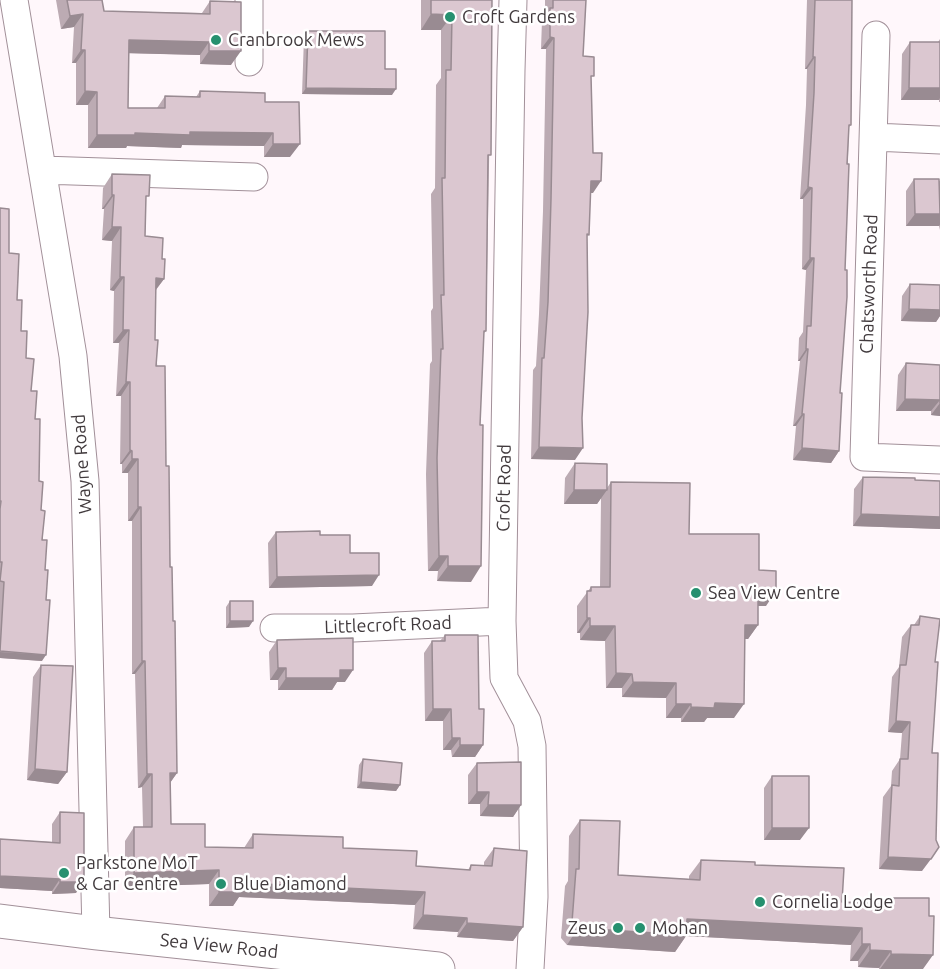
<!DOCTYPE html>
<html>
<head>
<meta charset="utf-8">
<style>
  body { margin:0 }
  canvas { display:block; background:#fff7fb }
</style>
</head>
<body>
<canvas width="940" height="969"></canvas>
<script>
const c = document.querySelector('canvas').getContext('2d');
c.lineJoin = 'round';
const shape = rows => new Path2D(rows.map(r => 'M' + r).join(''));
function trace(path, color, width, dash) { c.strokeStyle = color; c.lineWidth = width; c.lineCap = dash ? 'butt' : 'round'; c.setLineDash(dash || []); c.stroke(path); }
function fill(path, color) { c.fillStyle = color; c.fill(path, 'evenodd'); }
function write(font, color, halo, rows, align = 'center') {
  c.font = font + ' Ubuntu,sans-serif'; c.lineWidth = 5; c.setLineDash([]); c.textBaseline = 'middle'; c.strokeStyle = halo; c.fillStyle = color; for (const [text, x, y, turn = 0] of rows) {
    c.save(); c.translate(x, y); c.rotate((+turn || 0) * Math.PI / 180); c.textAlign = isNaN(turn) ? turn : align; if (halo) c.strokeText(text, 0, 0); c.fillText(text, 0, 0); c.restore();
  }
}
const street = shape([
  [14,0,73,356,85,481,96,933],
  [513,0,511,70,502,621,504,678,527,721,532,746,534,897,530,969],
  [876,35,864,457,940,460],
  [249,62,249,0],
  [874,137,940,140],
  [42,170,254,177],
  [274,628,353,628,502,621]
]);
const secondary = shape([
  [0,921,96,933,438,969]
]);
trace(street, '#a29099', 29);
trace(secondary, '#a29099', 35);
trace(street, '#fff', 27);
trace(secondary, '#fff', 33);
fill(shape([
  [56,0,102,0,104,11,202,13,210,1,231,65,200,64,200,55,129,53,128,108,157,108,165,96,196,97,200,91,265,102,290,157,264,157,264,146,182,145,181,148,127,146,126,148,88,148,88,105,76,105,76,63,72,63,74,27,61,29],
  [421,0,492,0,486,331,484,333,471,582,437,581,438,571,428,571,426,474,430,364,432,361,431,311,433,308,431,194,435,188,436,85,441,78,441,30,421,30],
  [545,0,586,0,583,56,591,81,593,193,590,193,587,238,575,460,531,459,533,370,536,366,539,314,543,211,546,49,541,49,542,20,545,17],
  [807,0,852,0,851,125,849,127,840,393,839,451,831,463,793,460,796,426,793,426,800,361,798,361,799,338,803,332,806,270,802,269,803,199,800,199,806,105,807,69,805,69],
  [308,31,385,69,392,95,302,94,304,37],
  [940,39,940,102,939,102,939,100,901,100,902,54,910,42,938,42],
  [112,174,146,200,145,236,162,259,164,279,156,290,155,340,166,466,173,621,177,773,170,783,171,824,205,847,244,848,253,834,343,848,416,866,468,870,471,865,484,866,484,862,494,848,523,927,513,941,457,937,458,932,413,929,415,905,239,897,233,906,209,906,209,884,125,887,125,841,134,827,143,827,142,787,138,788,135,674,132,674,132,521,128,521,128,473,122,473,122,464,120,464,121,396,116,396,119,343,113,343,114,291,110,290,112,241,102,240,104,209,102,209,103,188],
  [914,179,940,181,940,230,939,226,906,226,906,191],
  [0,208,9,253,21,331,26,358,35,419,45,570,42,661,0,658],
  [910,284,940,285,940,316,936,322,901,321,902,296],
  [906,363,940,365,940,416,931,415,931,411,896,411,898,375],
  [575,463,607,488,611,482,689,534,759,570,766,606,758,606,758,625,748,639,745,639,734,718,707,718,704,722,681,722,681,718,666,718,666,698,622,697,622,688,606,688,605,641,580,640,580,633,577,633,577,606,591,587,600,587,601,498,597,504,564,504,565,478],
  [863,477,940,481,940,529,853,526,854,489],
  [276,532,320,535,350,553,372,586,269,588,268,543],
  [230,601,249,627,226,628,226,607],
  [920,616,935,662,922,871,879,869,883,797,891,786,892,771,900,759,902,733,888,732,892,677,899,667,902,637,911,625,914,625],
  [445,635,479,709,483,745,475,757,452,757,451,750,443,750,443,721,425,721,424,653,432,641,440,641],
  [277,640,345,682,337,682,332,690,278,690,278,680,270,680,269,652],
  [41,665,67,772,58,784,27,780,33,677],
  [363,759,400,785,396,791,357,788,359,765],
  [477,763,521,805,513,817,480,816,480,804,468,804,468,775],
  [772,776,800,840,764,840,764,788],
  [60,812,76,893,52,894,52,891,0,888,0,839,52,842,52,824],
  [580,820,618,875,689,879,689,876,701,860,755,865,842,902,888,903,892,898,923,969,879,969,879,968,858,967,858,961,850,961,851,945,686,936,675,952,567,945,561,938,565,886,568,881,569,836]
]), '#bcabb3');
fill(shape([
  [83,14,74,27,61,29,70,16],
  [431,14,452,15,441,30,421,30],
  [550,37,554,38,546,49,541,49],
  [129,40,209,42,200,55,120,53],
  [81,50,85,50,76,63,72,63],
  [209,51,241,51,231,65,200,64],
  [813,57,815,57,807,69,805,69],
  [306,88,396,89,392,95,302,94],
  [909,88,940,88,940,98,939,100,901,100],
  [85,91,97,92,88,105,76,105],
  [190,132,273,133,264,146,182,145,181,148,127,146,126,148,88,148,97,135,135,133],
  [273,144,300,144,290,157,264,157],
  [591,181,601,181,593,193,582,193],
  [808,187,812,188,803,199,800,199],
  [112,195,114,195,104,209,102,209],
  [915,214,940,214,940,225,939,226,906,226],
  [112,227,121,227,112,241,102,240],
  [810,258,814,258,806,270,802,269],
  [120,277,124,277,114,291,110,290],
  [156,278,164,279,154,292],
  [909,309,940,310,940,316,936,322,901,321],
  [123,330,129,330,119,343,113,343],
  [806,349,808,349,800,361,798,361],
  [126,382,130,382,121,396,116,396],
  [905,399,940,400,931,411,896,411],
  [940,403,940,416,931,415],
  [802,414,804,414,796,426,793,426],
  [539,447,583,448,575,460,531,459],
  [802,448,839,451,831,463,793,460],
  [130,450,132,451,122,464,120,464],
  [132,459,138,459,128,473,122,473],
  [574,490,607,490,597,504,564,504],
  [138,507,141,507,132,521,128,521],
  [861,514,940,517,940,529,853,526],
  [439,556,448,556,438,571,428,571],
  [448,566,481,566,471,582,437,581],
  [379,575,372,586,269,588,277,577],
  [758,591,776,591,766,606,748,606],
  [587,618,590,618,580,633,577,633],
  [230,621,253,621,249,627,226,628],
  [745,625,758,625,748,639,735,639],
  [590,626,615,626,605,641,580,640],
  [0,652,46,655,42,661,0,658],
  [142,661,145,661,135,674,132,674],
  [278,668,286,668,278,680,270,680],
  [340,670,353,670,345,682,337,682,332,690,278,690,286,678],
  [616,673,632,674,622,688,606,688],
  [633,682,676,683,666,698,622,697],
  [715,703,744,704,734,718,707,718,704,722,681,722,691,707],
  [676,704,691,704,681,718,666,718],
  [433,709,451,709,443,721,425,721],
  [896,721,910,722,902,733,888,732],
  [452,738,460,738,451,750,443,750],
  [460,745,483,745,475,757,452,757],
  [35,769,67,772,58,784,27,780],
  [170,773,177,773,167,787],
  [147,774,152,774,142,787,138,788],
  [361,782,400,785,396,791,357,788],
  [477,792,489,792,480,804,468,804],
  [488,805,521,805,513,817,480,816],
  [772,828,809,828,800,840,764,840],
  [888,857,931,859,922,871,879,869],
  [219,870,209,884,125,887,134,873],
  [0,876,60,879,52,891,0,888],
  [60,882,84,882,76,893,52,894],
  [243,883,425,892,415,905,239,897,233,906,209,906,219,892],
  [423,915,467,918,458,932,413,929],
  [687,919,862,928,851,945,686,936,675,952,567,945,578,928],
  [467,923,523,927,513,941,457,937],
  [862,944,870,944,858,961,850,961],
  [870,950,891,951,879,968,858,967],
  [891,954,933,955,923,969,880,969]
]), '#998b92');
const building = shape([
  [67,0,102,0,104,11,210,14,210,1,241,2,241,51,209,51,209,42,129,40,128,108,165,108,165,96,200,97,200,91,265,93,265,102,299,102,300,144,273,144,273,133,190,132,190,135,135,133,135,135,97,135,97,92,85,91,85,50,81,50,83,14,70,16,67,0],
  [431,0,492,0,491,155,488,155,486,331,484,331,480,425,483,425,481,566,448,566,448,556,439,556,437,458,441,349,443,349,441,295,444,295,442,178,445,178,446,70,451,70,452,15,431,14,431,0],
  [553,0,586,0,583,56,594,57,594,76,591,76,593,153,602,153,601,181,591,181,589,235,587,234,588,312,582,418,583,448,539,447,542,358,544,358,548,302,551,199,554,38,550,37,550,8,553,8,553,0],
  [815,0,852,0,851,125,849,125,847,164,849,164,845,270,847,270,847,297,840,393,842,393,839,451,802,448,804,414,802,414,808,349,806,349,807,326,811,326,814,258,810,258,812,188,808,187,814,93,815,57,813,57,815,0],
  [308,31,385,31,385,69,396,69,396,89,306,88,308,31],
  [910,42,940,42,940,88,909,88,910,42],
  [112,174,150,175,149,196,146,196,145,236,163,238,162,259,165,259,164,279,156,278,155,340,158,340,156,366,165,366,166,466,169,466,170,567,172,567,173,621,175,621,177,773,170,773,171,824,205,824,205,847,253,848,253,834,343,837,343,848,417,851,416,866,470,870,471,865,492,866,494,848,527,851,523,927,467,923,467,918,423,915,425,892,243,883,242,892,219,892,219,870,134,873,134,827,152,827,152,774,147,774,145,661,142,661,141,507,138,507,138,459,132,459,132,451,130,450,130,382,126,382,129,330,123,330,124,277,120,277,121,227,112,227,114,195,112,195,112,174],
  [914,179,939,179,940,214,915,214,914,179],
  [0,208,9,209,9,253,19,254,17,300,22,300,21,331,27,331,26,358,34,359,31,391,37,391,35,419,40,419,39,481,43,482,41,510,45,511,42,540,47,540,45,570,48,570,46,600,50,600,46,655,0,651,4,582,0,581,2,562,0,562,0,509,1,501,0,501,0,208],
  [910,284,940,285,940,310,909,309,910,284],
  [906,363,940,365,940,403,940,400,905,399,906,363],
  [575,463,607,464,607,490,574,490,575,463],
  [863,477,915,478,915,480,940,481,940,517,861,514,863,477],
  [611,482,690,483,689,534,759,534,759,570,776,571,776,591,758,591,758,625,745,625,744,704,715,703,714,708,691,707,691,704,676,704,676,683,633,682,632,674,616,673,615,626,590,626,590,618,587,618,587,591,591,591,591,587,610,587,611,482],
  [320,531,320,535,350,535,350,553,379,553,379,575,277,577,276,532,320,531],
  [230,601,253,601,253,621,230,621,230,601],
  [920,616,940,619,935,662,938,662,932,753,938,753,936,840,939,847,931,859,888,857,892,785,899,786,900,759,908,759,910,722,896,721,900,665,906,665,911,625,919,625,920,616],
  [445,635,478,635,479,709,484,709,483,745,460,745,460,738,452,738,451,709,433,709,432,641,445,641,445,635],
  [353,638,353,670,340,670,340,678,286,678,286,668,278,668,277,640,353,638],
  [41,665,73,666,67,772,35,769,41,665],
  [363,759,402,763,400,785,361,782,363,759],
  [521,762,521,805,488,805,489,792,477,792,477,763,521,762],
  [772,776,809,776,809,828,772,828,772,776],
  [60,812,84,813,84,882,60,882,60,879,0,876,0,839,60,843,60,812],
  [580,820,620,821,618,875,700,880,701,860,755,862,755,865,844,868,842,902,892,904,892,898,929,898,929,916,934,916,933,955,891,954,891,951,870,950,870,944,862,944,862,928,687,919,686,935,578,928,572,922,576,869,579,869,580,820]
]);
fill(building, '#dbc7d0');
trace(building, '#998b92', 1.5);
for (const [x, y, r, color] of [
  [450,17,6,"#26906f"],
  [216,40,6,"#26906f"],
  [696,593,6,"#26906f"],
  [64,873,6,"#26906f"],
  [221,884,6,"#26906f"],
  [760,902,6,"#26906f"],
  [618,928,6,"#26906f"],
  [640,928,6,"#26906f"]
]) { const dot = new Path2D(); dot.arc(x, y, r, 0, 2 * Math.PI); c.fillStyle = color; c.fill(dot); trace(dot, '#fff', 2); }
write('18px', '#413a3d', '#fff', [
  ["Croft Gardens",462,17],
  ["Cranbrook Mews",228,40],
  ["Sea View Centre",708,593],
  ["Parkstone MoT",76,863],
  ["& Car Centre",76,884],
  ["Blue Diamond",233,884],
  ["Cornelia Lodge",772,902],
  ["Zeus",606,928,"right"],
  ["Mohan",652,928]
], 'left');
write('18px', '#413a3d', '#fff', [
  ["Chatsworth Road",869,284,-88],
  ["Wayne Road",82,464,-94],
  ["Croft Road",504,488,-89],
  ["Littlecroft Road",388,625,-2],
  ["Sea View Road",219,946,6]
]);
</script>
</body>
</html>
